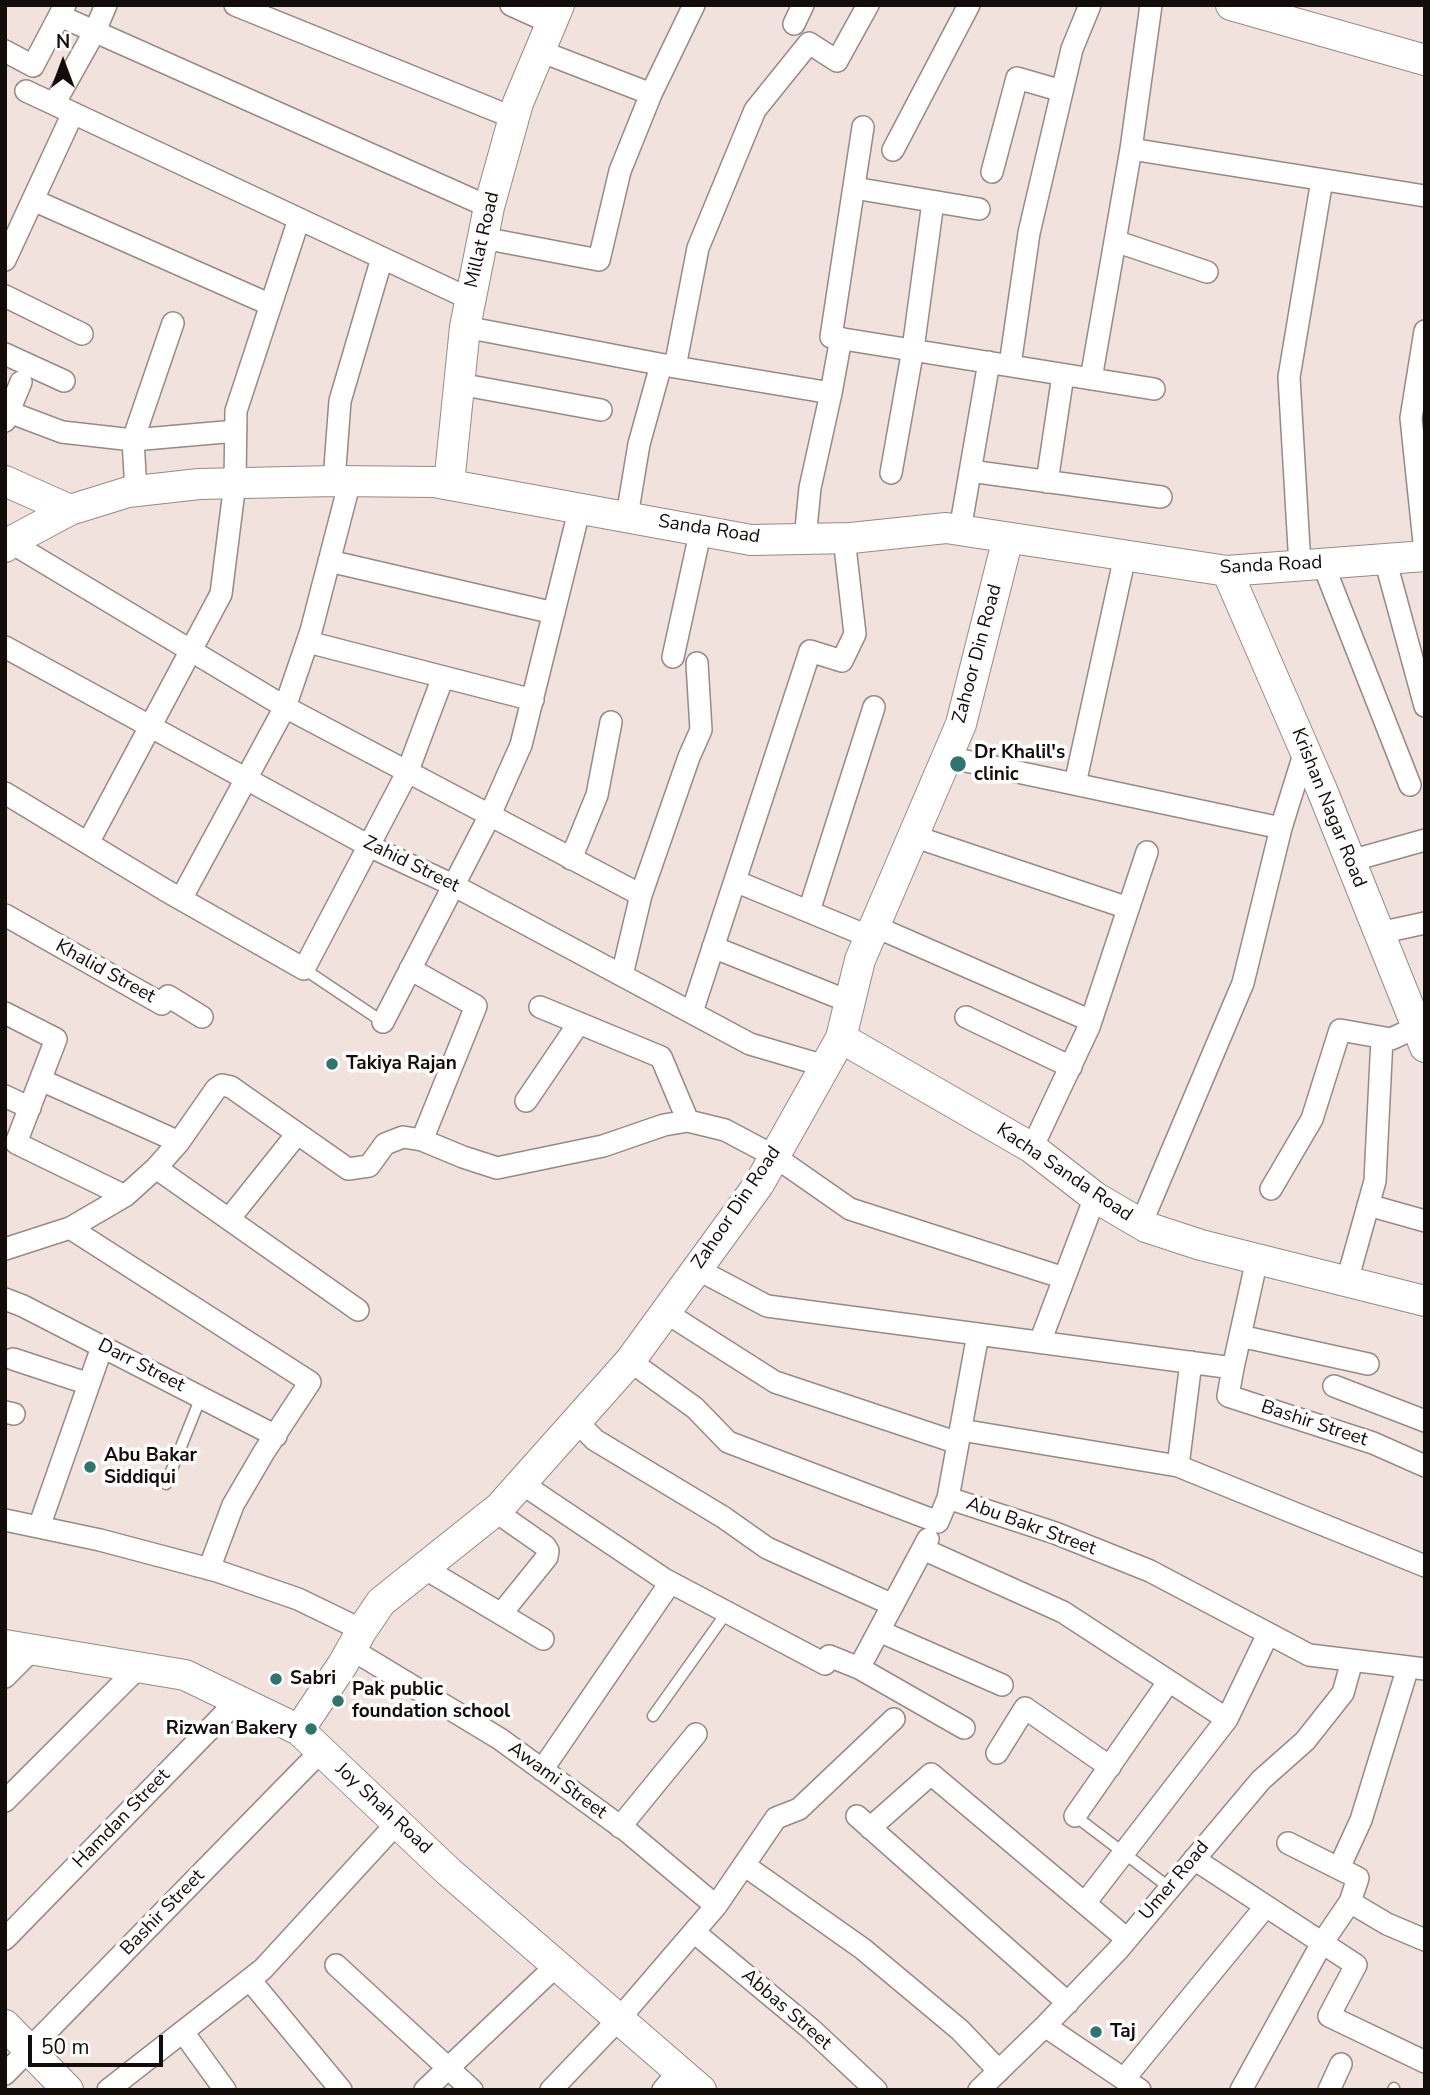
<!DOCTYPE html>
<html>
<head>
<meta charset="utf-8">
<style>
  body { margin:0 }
  #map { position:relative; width:1430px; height:2095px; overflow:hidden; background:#f2e2de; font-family:"Nunito Sans",sans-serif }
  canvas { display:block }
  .frame { position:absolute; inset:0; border:7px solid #120c0b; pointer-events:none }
  .north { position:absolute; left:28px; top:28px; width:70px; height:70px; -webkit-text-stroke:5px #fff; paint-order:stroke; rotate:0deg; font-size:19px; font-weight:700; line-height:28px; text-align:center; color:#120c0b }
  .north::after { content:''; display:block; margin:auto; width:24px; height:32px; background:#120c0b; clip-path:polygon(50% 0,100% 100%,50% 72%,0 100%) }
  .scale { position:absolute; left:28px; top:2035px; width:135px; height:32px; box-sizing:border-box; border:4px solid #120c0b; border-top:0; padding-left:9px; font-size:21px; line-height:24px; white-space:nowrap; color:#120c0b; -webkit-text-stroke:5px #fff; paint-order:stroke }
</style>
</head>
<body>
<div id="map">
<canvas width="1430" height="2095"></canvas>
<div class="frame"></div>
<div class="north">N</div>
<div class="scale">50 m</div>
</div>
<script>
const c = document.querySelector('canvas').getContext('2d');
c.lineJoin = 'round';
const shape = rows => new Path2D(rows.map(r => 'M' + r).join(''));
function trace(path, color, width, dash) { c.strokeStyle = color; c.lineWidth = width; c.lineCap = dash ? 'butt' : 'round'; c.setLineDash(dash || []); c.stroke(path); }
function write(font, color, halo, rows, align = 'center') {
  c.font = font + ' "Nunito Sans",sans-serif'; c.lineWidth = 7; c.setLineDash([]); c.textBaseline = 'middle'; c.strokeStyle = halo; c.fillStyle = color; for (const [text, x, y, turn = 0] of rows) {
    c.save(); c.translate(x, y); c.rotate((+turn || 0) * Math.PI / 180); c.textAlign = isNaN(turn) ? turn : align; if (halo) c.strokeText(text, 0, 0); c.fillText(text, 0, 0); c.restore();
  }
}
const lane = shape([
  [304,969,383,1022],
  [166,1484,201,1397],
  [653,1716,727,1612],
  [1075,1816,1170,1888],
  [1393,2090,1394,2088]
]);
const street = shape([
  [235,5,514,118],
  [511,5,551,23],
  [60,16,489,207],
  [794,24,803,5],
  [5,51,33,66,65,5],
  [540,51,651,94],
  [26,91,470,299],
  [54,104,95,31,106,5],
  [863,127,831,337,1154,389],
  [1131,149,1425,196],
  [893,150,969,5],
  [992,172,1017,78,1062,91],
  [854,188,979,209],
  [33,200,271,305],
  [483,238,599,260,620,171,651,94,694,5],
  [1115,241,1207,272],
  [5,260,73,113],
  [5,296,82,334],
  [465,327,675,367,698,248,755,110,809,43,837,61,868,5],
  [1425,331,1411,418,1425,552],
  [5,354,64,381],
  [1010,365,1029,233,1072,49,1090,5],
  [675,367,831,393,841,338],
  [1091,379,1131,149,1151,5],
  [459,384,601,410],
  [9,412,62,432,133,440,236,431],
  [5,421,21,382],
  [970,471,1161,497],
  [891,473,913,349,933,202],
  [334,481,340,401,382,258],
  [1047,482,1063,375],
  [136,491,133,440,173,323],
  [627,516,639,444,661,365],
  [960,530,989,362],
  [805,539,810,488,831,393],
  [10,542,285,707,641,895,622,975],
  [1385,559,1425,706],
  [329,561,554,613],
  [1323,564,1410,785],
  [1300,566,1289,377,1322,180],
  [308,642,533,700],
  [5,647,369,846,453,885,750,1044,825,1066],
  [673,657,701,529],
  [947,757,1281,828],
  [1075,784,1125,556],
  [5,793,165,890,304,969,407,773,443,677],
  [913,836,1128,908],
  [88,843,221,594,235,483,236,411,299,219],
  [571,859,597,795,611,722],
  [1350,861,1425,840],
  [735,881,870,937],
  [641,895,689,757,701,730,697,663],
  [181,899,285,707,311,631,350,481],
  [809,911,874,707],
  [5,915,162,1004,168,996,202,1017],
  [874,926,1091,1021],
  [1379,933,1425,923],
  [713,947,850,1002],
  [410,969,476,1006,422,1140],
  [540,1007,661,1057,688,1121],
  [692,1012,810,651,842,661,855,634,844,538],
  [5,1013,56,1039,16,1143,125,1196],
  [966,1017,1071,1067],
  [383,1022,489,817,521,745,580,507],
  [41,1080,179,1142],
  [5,1096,30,1108],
  [526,1101,579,1023],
  [1032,1148,1089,1027,1147,852],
  [156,1168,358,1310],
  [1271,1189,1312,1119,1340,1030,1391,1039,1417,1027],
  [1368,1205,1425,1221],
  [229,1219,297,1134],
  [1141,1224,1243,983,1281,828,1305,751],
  [70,1228,310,1382,264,1452,233,1505,209,1569],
  [5,1249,70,1228,125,1196,156,1168,179,1142,216,1089,222,1085,231,1087,348,1169,369,1166,385,1144,403,1137,422,1140,463,1157,497,1168,603,1146,664,1125,688,1121,725,1130,774,1156,850,1209,1064,1278],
  [697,1269,767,1306,1233,1368,1257,1259],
  [1347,1281,1375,1181,1382,1038],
  [5,1299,23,1306,276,1436],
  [665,1312,775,1382,958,1443],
  [1240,1336,1368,1364],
  [1040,1342,1095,1197],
  [13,1359,89,1384],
  [630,1361,695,1408,728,1442,938,1522,948,1498,1055,1533,1150,1571,1309,1655,1425,1669],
  [1233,1368,1228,1396,1373,1443,1425,1466],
  [1334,1386,1425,1421],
  [5,1412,14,1414],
  [576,1421,595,1440,723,1517,767,1548,893,1605],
  [961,1430,1178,1466,1425,1566],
  [1178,1466,1191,1362],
  [521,1483,664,1579,825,1664,829,1656,859,1668,964,1728],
  [948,1498,978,1334],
  [495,1511,545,1546,548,1551,547,1557,501,1614],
  [5,1520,100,1540,217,1571,298,1599,362,1630],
  [39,1527,102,1347],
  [923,1549,1063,1612,1227,1719],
  [424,1568,543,1639],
  [879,1631,1002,1685],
  [351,1649,500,1739,628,1832,716,1906],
  [859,1668,928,1539],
  [5,1677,33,1649],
  [997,1753,1025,1708,1110,1767],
  [542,1770,670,1583],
  [5,1801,139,1667],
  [857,1816,1068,2003],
  [1075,1816,1169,1681],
  [620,1827,696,1734],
  [870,1828,931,1774,1127,1939],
  [1194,1859,1356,1965,1329,2016,1425,2062],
  [744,1865,863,1949,960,2030,999,2071],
  [1339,1868,1361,1820,1408,1667],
  [1350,1902,1387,1924,1425,1940],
  [1085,1903,1227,1719,1268,1634],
  [694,1932,812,2030,876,2090],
  [5,1939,238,1700],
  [336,1965,472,2090],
  [250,1980,341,2090],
  [1045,2026,1140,2090],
  [183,2032,225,2090],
  [5,2074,321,1751],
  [1124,2079,1266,1906],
  [108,2090,263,1969,397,1823],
  [425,2090,557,1965],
  [551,2090,619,2019,716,1906,776,1818,799,1809,894,1719],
  [663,2090,679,2071],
  [979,2090,1045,2026,1118,1950,1261,1780,1305,1741,1343,1693,1352,1661],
  [1241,2090,1322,1943,1350,1902,1358,1878,1288,1843],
  [1329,2090,1341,2064]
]);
const secondary = shape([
  [1231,5,1425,60],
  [5,481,70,510],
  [449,484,465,327,489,207,518,103,559,5],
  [5,547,10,542,70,510,128,492,199,484,334,481,434,482,751,540,851,538,946,528,1227,571,1425,556],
  [1227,571,1322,790,1425,1047],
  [841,1038,1032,1148,1095,1197,1146,1227,1201,1245,1425,1301],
  [5,1645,185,1675,299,1730,449,1872,701,2090],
  [299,1730,343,1664,362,1630,381,1602,500,1507,630,1361,759,1184,841,1038,860,960,961,724,1008,538],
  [5,2025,68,2090]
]);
trace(lane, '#978986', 13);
trace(street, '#978986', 24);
trace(secondary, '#978986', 32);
trace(lane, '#fff', 10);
trace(street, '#fff', 21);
trace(secondary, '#fff', 30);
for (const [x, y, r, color] of [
  [958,764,9,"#2d756d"],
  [332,1064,7,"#2d756d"],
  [90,1467,7,"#2d756d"],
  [276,1679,7,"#2d756d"],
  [338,1701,7,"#2d756d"],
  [311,1729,7,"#2d756d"],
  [1096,2032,7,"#2d756d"]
]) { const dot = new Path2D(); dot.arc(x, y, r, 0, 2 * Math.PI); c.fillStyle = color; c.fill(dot); trace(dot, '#fff', 2.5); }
write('19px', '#120c0b', '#fff', [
  ["Millat Road",483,240,-77],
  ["Sanda Road",709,530,9],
  ["Sanda Road",1271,566,-3],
  ["Zahoor Din Road",978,654,-75],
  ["Krishan Nagar Road",1328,808,68],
  ["Zahid Street",411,865,26],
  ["Khalid Street",105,972,29],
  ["Kacha Sanda Road",1064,1173,34],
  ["Zahoor Din Road",737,1208,-56],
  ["Darr Street",141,1366,27],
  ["Bashir Street",1314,1424,18],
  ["Abu Bakr Street",1031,1527,20],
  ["Awami Street",557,1781,36],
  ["Joy Shah Road",383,1809,43],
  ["Hamdan Street",122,1819,-46],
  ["Umer Road",1175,1881,-50],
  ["Bashir Street",163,1913,-46],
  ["Abbas Street",786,2010,41]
]);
write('bold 19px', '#120c0b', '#fff', [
  ["Dr Khalil's",974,753],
  ["clinic",974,775],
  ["Takiya Rajan",346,1064],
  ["Abu Bakar",104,1456],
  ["Siddiqui",104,1478],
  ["Sabri",290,1679],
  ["Pak public",352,1690],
  ["foundation school",352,1712],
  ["Rizwan Bakery",297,1729,"right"],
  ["Taj",1110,2032]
], 'left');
</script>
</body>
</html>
